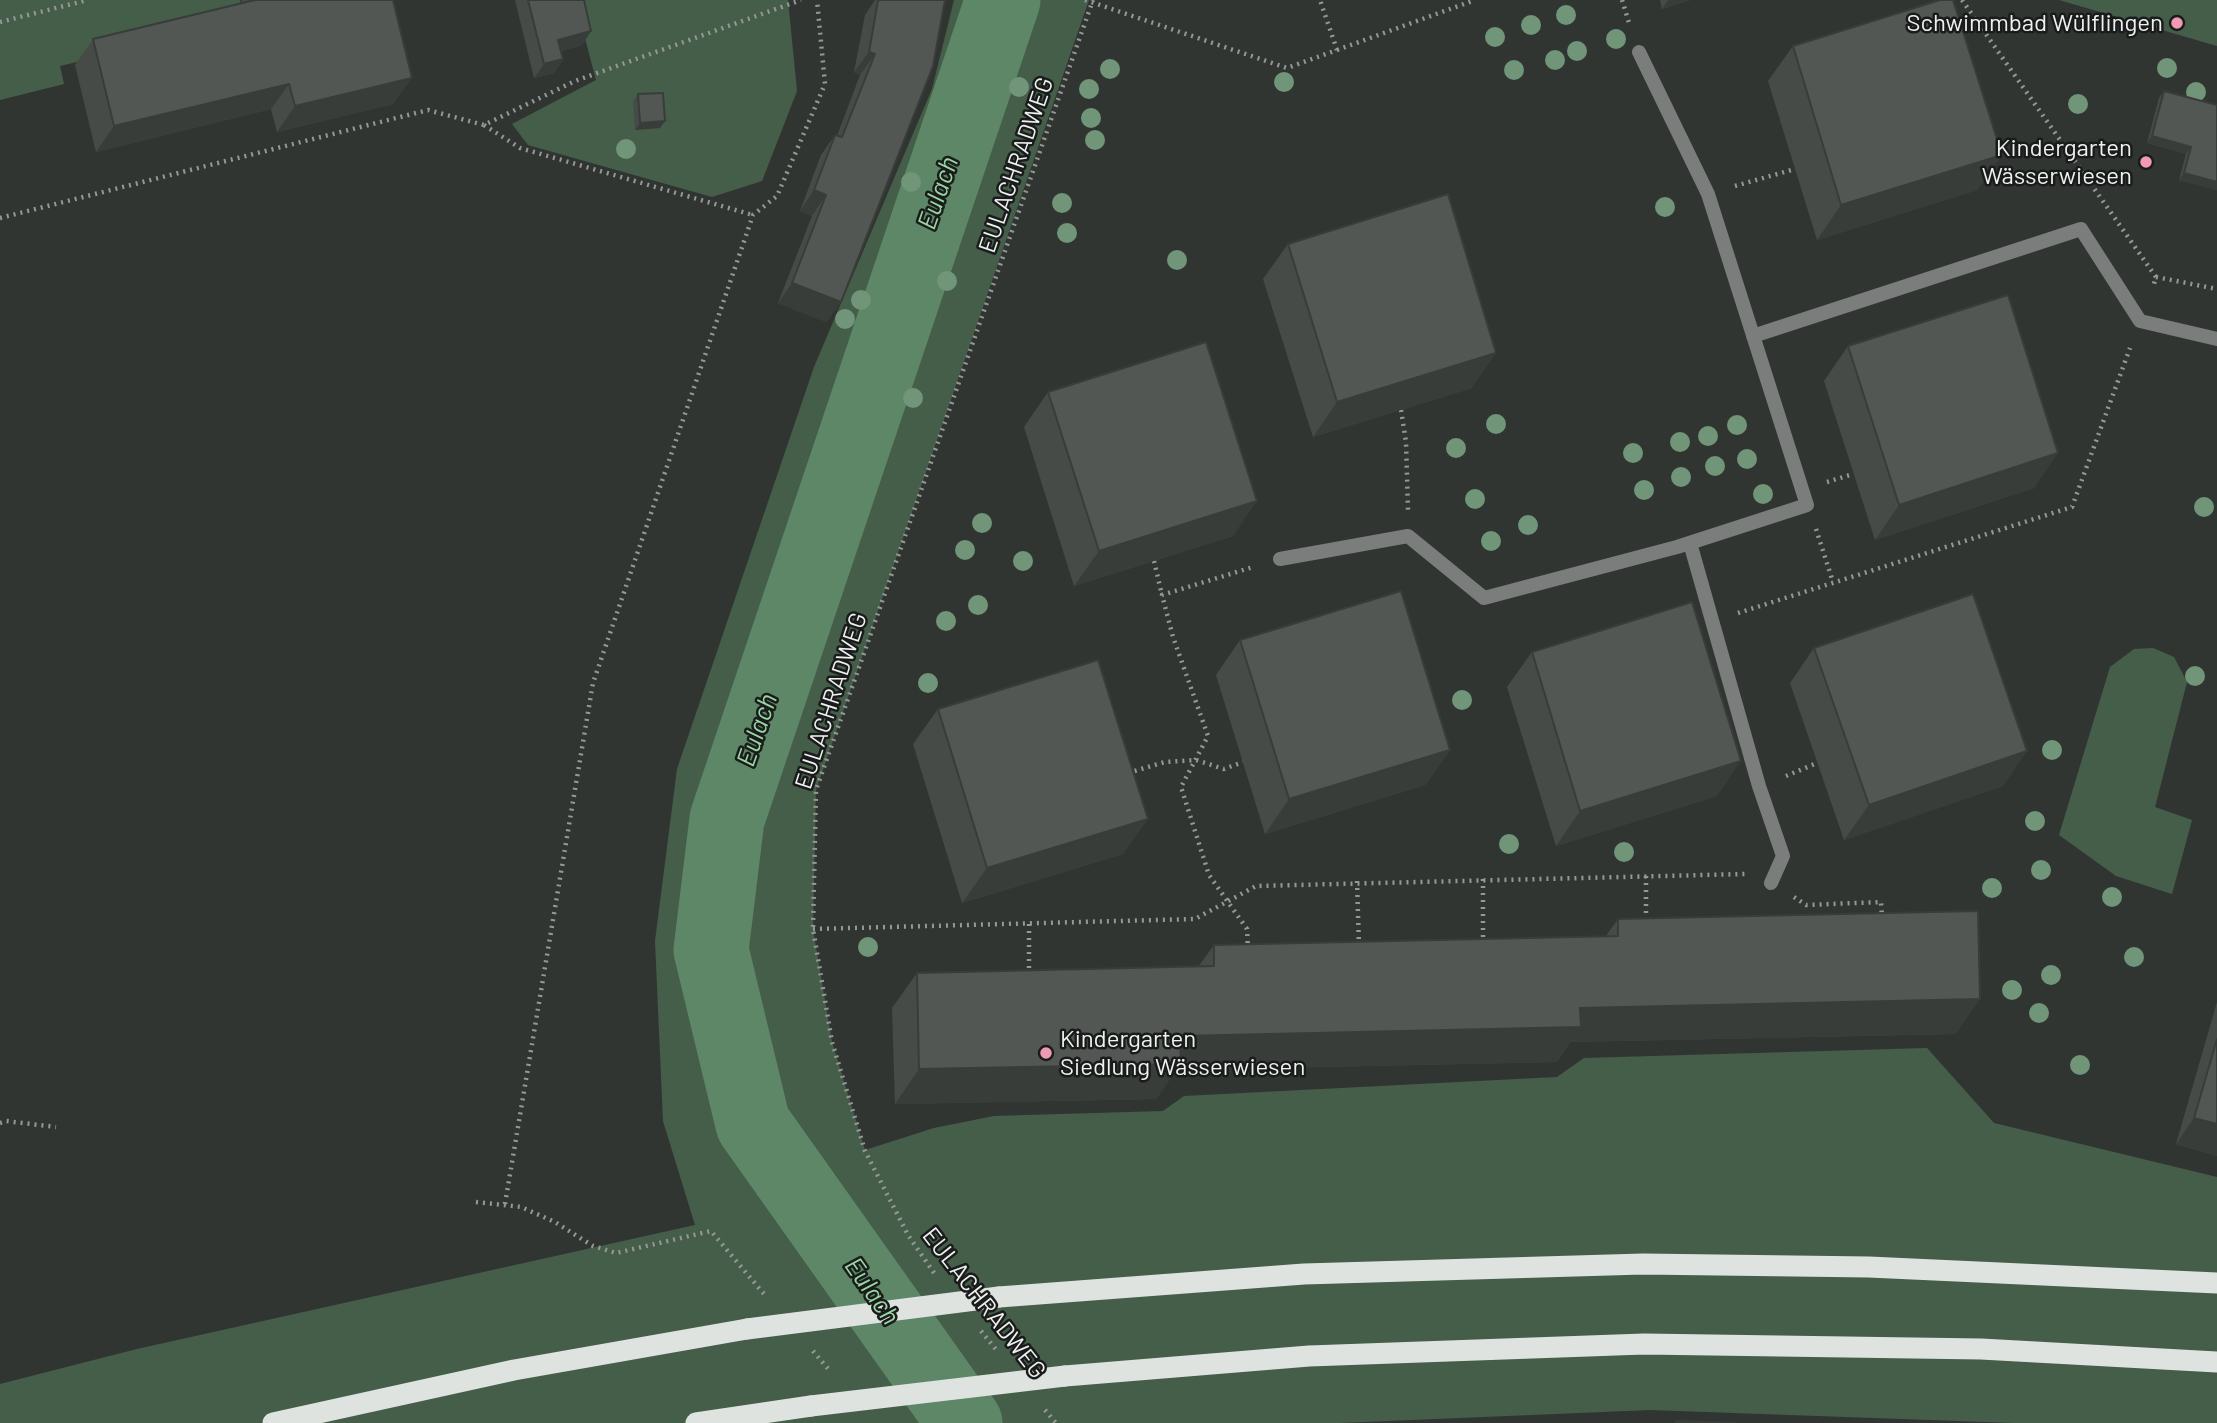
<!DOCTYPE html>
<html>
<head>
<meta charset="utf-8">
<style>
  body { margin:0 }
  canvas { display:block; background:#313532 }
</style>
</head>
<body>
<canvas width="2217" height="1423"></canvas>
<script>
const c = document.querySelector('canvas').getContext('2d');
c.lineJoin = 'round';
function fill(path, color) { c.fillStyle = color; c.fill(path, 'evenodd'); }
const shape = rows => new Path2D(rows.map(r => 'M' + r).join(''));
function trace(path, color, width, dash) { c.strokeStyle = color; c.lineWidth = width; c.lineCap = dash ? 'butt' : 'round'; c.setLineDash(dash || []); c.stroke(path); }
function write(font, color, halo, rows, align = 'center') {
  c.font = font + ' Barlow,sans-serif'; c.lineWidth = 5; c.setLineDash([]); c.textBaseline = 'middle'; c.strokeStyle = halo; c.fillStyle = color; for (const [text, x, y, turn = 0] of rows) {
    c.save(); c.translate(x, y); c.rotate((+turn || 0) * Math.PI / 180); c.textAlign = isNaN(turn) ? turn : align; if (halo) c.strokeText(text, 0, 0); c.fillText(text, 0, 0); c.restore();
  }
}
fill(shape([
  [0,0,240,0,245,22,60,66,64,84,0,100],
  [575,0,788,0,797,91,762,181,712,197,528,145,512,124,596,80],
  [954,0,1089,0,816,790,813,929,832,1042,865,1150,934,1128,994,1116,1163,1111,1184,1096,1557,1077,1584,1058,1927,1048,1994,1123,2217,1177,2217,1423,2014,1423,1650,1410,1340,1423,0,1423,0,1384,137,1349,695,1225,663,1121,655,941,677,769,814,367,932,89],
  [2059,0,2217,0,2217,46],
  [2153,648,2174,657,2187,682,2155,807,2192,820,2172,894,2116,876,2059,835,2110,667,2134,649]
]), '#455e4a');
trace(shape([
  [965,1423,753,1124,711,950,727,819,1003,0]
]), '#5e8767', 75);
trace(shape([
  [1085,0,1287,68,1337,50,1320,0],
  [1622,0,1630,26],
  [1962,0,2156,277,2153,287],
  [0,22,88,0],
  [1337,50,1475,0],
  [484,125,520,148,753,215],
  [1735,186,1795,169],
  [0,218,428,110,484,125,575,81,801,0],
  [2156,277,2217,289],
  [1401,410,1406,442,1408,510],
  [1827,482,1853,474],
  [1816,529,1833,582],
  [1154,561,1162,595],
  [1738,613,2072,507,2130,348],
  [1128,773,1165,762,1196,760,1224,769,1243,762],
  [1786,776,1817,763],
  [1646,876,1646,924],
  [1483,879,1483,945],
  [1357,881,1359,947],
  [1794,897,1806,905,1881,902,1882,918],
  [813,929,1195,919,1256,886,1745,874],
  [1248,950,1247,929,1209,875,1181,787,1208,736,1173,637,1162,595,1253,567],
  [1029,975,1029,923],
  [0,1123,6,1121,56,1127],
  [476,1202,521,1207,555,1222,593,1246,616,1253,711,1231,764,1294],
  [505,1204,593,683,753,215,777,196,825,84,817,0],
  [934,1273,908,1235,865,1151,832,1042,813,929,816,790,1093,0],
  [981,1331,998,1352],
  [813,1351,830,1371],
  [1045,1410,1056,1423]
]), '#959896', 4.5, [2, 5]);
trace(shape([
  [1753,336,2081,229,2140,321,2217,339],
  [1690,543,1759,786,1783,856,1771,883],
  [1280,559,1408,536,1484,598,1677,547,1807,505,1708,194,1639,52]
]), '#7b7d7c', 14);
trace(shape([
  [999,1297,1304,1274,1643,1264,1869,1267,2217,1283],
  [1065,1376,1309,1356,1644,1344,1981,1349,2217,1362],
  [273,1423,514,1370,747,1329],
  [696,1423,811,1406]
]), '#dee3df', 21);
trace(shape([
  [747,1329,999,1297],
  [811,1406,1065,1376]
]), '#dee3df', 21);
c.fillStyle = '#709578';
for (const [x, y] of [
  [1566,15],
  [1531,25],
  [1495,37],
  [1616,39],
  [1577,51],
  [1555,60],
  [2167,68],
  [1110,69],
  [1514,70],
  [1284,82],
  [1019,87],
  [1089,89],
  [2196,92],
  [2078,104],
  [1091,118],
  [1095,140],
  [626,149],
  [911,182],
  [1062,203],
  [1665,207],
  [1067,233],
  [1177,260],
  [947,281],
  [861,300],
  [845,319],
  [913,398],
  [1496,424],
  [1737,425],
  [1708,436],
  [1680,442],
  [1456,448],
  [1633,453],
  [1747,459],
  [1715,466],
  [1681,477],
  [1644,490],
  [1763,494],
  [1475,499],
  [2204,507],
  [982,523],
  [1528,525],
  [1491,541],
  [965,550],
  [1023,561],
  [978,605],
  [946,621],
  [2195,676],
  [928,683],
  [1462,700],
  [2052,750],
  [2035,821],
  [1509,844],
  [1624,852],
  [2041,870],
  [1992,888],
  [2112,897],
  [868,947],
  [2134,957],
  [2051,975],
  [2012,990],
  [2039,1013],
  [2080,1065]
]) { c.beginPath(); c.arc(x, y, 10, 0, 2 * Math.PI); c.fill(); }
fill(shape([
  [241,0,393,0,393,104,277,132,271,109,96,152,75,65,93,39,242,3],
  [515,0,584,0,591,31,582,45,561,51,563,59,554,73,534,78],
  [875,0,945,0,841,302,826,322,778,303,812,216,800,211,821,155,835,135,837,136,860,75,854,72,865,15],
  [1660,0,1690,0,1662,9],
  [1793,46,2002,155,1977,190,1817,240,1768,81],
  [2164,91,2217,190,2179,180,2186,154,2147,143,2159,98],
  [638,94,660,128,635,130,633,101],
  [1288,244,1472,388,1313,437,1263,279],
  [1848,346,2034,488,1875,540,1824,381],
  [1048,392,1233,536,1074,586,1024,427],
  [1240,640,1450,750,1425,785,1265,834,1216,675],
  [1814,648,2003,786,1844,840,1790,683],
  [1532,652,1717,796,1556,846,1507,687],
  [938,709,1123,854,962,903,913,744],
  [1618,919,1956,1034,1570,1042,1557,1062,1176,1070,1156,1099,895,1104,892,1008,917,973,1198,967,1214,945,1605,937],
  [2217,1002,2217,1156,2176,1144]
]), '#474b47');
fill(shape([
  [1668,0,1690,0,1662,9],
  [591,31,582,45,548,54,558,40],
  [869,52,875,54,860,75,854,72],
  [563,59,554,73,534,78,544,64],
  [412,78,393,104,277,132,295,106],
  [289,84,271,109,96,152,114,126],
  [665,121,660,128,635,130,640,123],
  [2152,136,2191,147,2186,154,2147,143],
  [2002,155,1977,190,1817,240,1841,205],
  [2184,173,2217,182,2217,190,2179,180],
  [814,190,826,195,812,216,800,211],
  [792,283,841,302,826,322,778,303],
  [1496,353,1472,388,1313,437,1337,402],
  [2058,453,2034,488,1875,540,1899,505],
  [1257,501,1233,536,1074,586,1099,551],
  [1450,750,1425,785,1265,834,1289,799],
  [2027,751,2003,786,1844,840,1869,805],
  [1741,761,1717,796,1556,846,1580,811],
  [1148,819,1123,854,962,903,987,868],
  [1980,999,1956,1034,1570,1042,1557,1062,1176,1070,1156,1099,895,1104,919,1069,1180,1036,1580,1008],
  [2194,1118,2217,1124,2217,1156,2176,1144]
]), '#393d3a');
const building = shape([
  [255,0,393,0,412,78,295,106,289,84,114,126,93,39,255,0],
  [528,0,584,0,591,31,558,40,563,59,544,64,528,0],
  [878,0,945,0,933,66,841,302,792,283,826,195,814,190,835,135,842,137,875,54,869,52,878,0],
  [1940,0,1953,0,2002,155,1841,205,1793,46,1940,0],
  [2164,91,2217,105,2217,182,2184,173,2191,147,2152,136,2164,91],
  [663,93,665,121,640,123,638,94,663,93],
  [1448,194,1496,353,1337,402,1288,244,1448,194],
  [2008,295,2058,453,1899,505,1848,346,2008,295],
  [1206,342,1257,501,1099,551,1048,392,1206,342],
  [1401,591,1450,750,1289,799,1240,640,1401,591],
  [1973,594,2027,751,1869,805,1814,648,1973,594],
  [1692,602,1741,761,1580,811,1532,652,1692,602],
  [1098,660,1148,819,987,868,938,709,1098,660],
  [1978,911,1980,999,1580,1008,1581,1027,1180,1036,1181,1064,919,1069,917,973,1214,966,1214,945,1618,936,1618,919,1978,911],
  [2217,1039,2217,1124,2194,1118,2217,1039],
  [1676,1421,1736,1423,1676,1423,1676,1421]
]);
fill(building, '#525753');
trace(building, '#393d3a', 2);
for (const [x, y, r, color] of [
  [2177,23,7,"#f19ab4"],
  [2146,162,7,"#f19ab4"],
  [1046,1053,7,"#f19ab4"]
]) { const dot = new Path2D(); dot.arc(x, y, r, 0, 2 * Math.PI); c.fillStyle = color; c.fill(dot); trace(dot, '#1a1c1b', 2.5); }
write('24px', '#eef1ef', '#1a1c1b', [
  ["Schwimmbad Wülflingen",2163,23],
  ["Kindergarten",2132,148],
  ["Wässerwiesen",2132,176],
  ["Kindergarten",1060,1039,"left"],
  ["Siedlung Wässerwiesen",1060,1067,"left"]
], 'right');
write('24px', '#eef1ef', '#1a1c1b', [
  ["EULACHRADWEG",1016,165,-71],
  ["EULACHRADWEG",831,701,-72],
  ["EULACHRADWEG",984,1303,52]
]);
write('italic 26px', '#97d7a4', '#1a1c1b', [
  ["Eulach",938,193,-71],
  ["Eulach",757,730,-71],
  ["Eulach",872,1291,55]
]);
</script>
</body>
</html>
